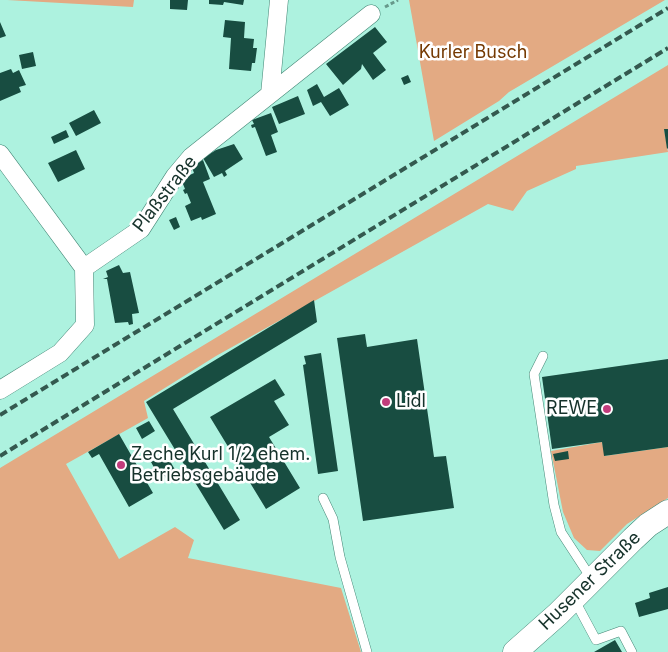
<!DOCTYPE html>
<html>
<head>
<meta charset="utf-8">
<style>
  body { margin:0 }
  canvas { display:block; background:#adf2df }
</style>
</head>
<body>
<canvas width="668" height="652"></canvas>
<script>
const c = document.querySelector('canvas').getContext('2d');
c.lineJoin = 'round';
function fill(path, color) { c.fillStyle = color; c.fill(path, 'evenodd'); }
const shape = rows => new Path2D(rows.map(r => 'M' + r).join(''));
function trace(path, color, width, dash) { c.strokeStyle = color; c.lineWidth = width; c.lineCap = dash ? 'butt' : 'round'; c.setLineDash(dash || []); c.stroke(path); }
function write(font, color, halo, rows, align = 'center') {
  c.font = font + ' Inter,sans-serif'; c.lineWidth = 5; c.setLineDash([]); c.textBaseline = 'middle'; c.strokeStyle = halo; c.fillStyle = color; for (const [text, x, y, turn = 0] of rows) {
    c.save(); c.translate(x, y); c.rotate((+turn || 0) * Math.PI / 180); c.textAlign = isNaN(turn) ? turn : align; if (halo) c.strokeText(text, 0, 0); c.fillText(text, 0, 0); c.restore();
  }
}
fill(shape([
  [7,0,134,0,133,7],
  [409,0,665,0,509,92,499,101,434,141],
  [668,65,668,129,664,129,668,152,576,166,576,169,527,191,513,211,488,204,216,356,144,401,148,418,66,464,119,559,175,527,194,540,188,558,341,588,361,652,0,652,0,468],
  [602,442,605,456,668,447,668,498,627,524,600,551,587,550,574,538,563,512,551,451]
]), '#e3aa83');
fill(shape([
  [170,0,188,0,187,10,170,9],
  [209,0,244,0,243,5,224,2,223,5,209,4],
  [225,20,245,22,244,38,254,39,253,48,257,48,255,63,252,63,251,71,229,69,231,38,223,37],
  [0,22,6,36,0,38],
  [375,27,387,42,373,53,386,70,373,80,362,64,361,69,343,85,326,64],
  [33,52,36,66,22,69,19,55],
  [11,69,13,73,19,70,26,85,19,87,21,92,0,101,0,73],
  [408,75,411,82,404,85,401,78],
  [317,84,324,97,339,88,349,105,330,116,321,102,313,106,307,90],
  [298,96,305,114,279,124,272,107],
  [94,110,101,123,76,136,69,123],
  [271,113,278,132,271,135,277,152,266,156,255,127,252,128,251,125,254,124,252,120],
  [664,129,668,129,668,148,667,149],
  [66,130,69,137,54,144,51,137],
  [234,144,243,159,225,171,227,175,224,177,222,173,214,177,203,158,216,150],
  [76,150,85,169,58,182,48,163],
  [203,160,210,179,203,182,216,214,202,220,201,217,191,221,185,206,191,203,187,193,185,194,183,190,185,189,181,179,194,173,191,165],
  [176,217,180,227,174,230,169,220],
  [119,265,123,273,130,272,139,313,132,314,133,324,129,325,128,322,115,323,107,279,103,279,108,277,106,271],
  [314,300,317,322,173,409,240,520,224,530,146,402],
  [365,334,367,347,417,339,434,457,446,456,454,508,363,521,337,338],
  [321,353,338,471,318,474,303,365,306,364,304,356],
  [668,359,668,447,604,456,602,442,552,449,542,377],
  [275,379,285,395,274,401,289,425,269,437,300,488,266,509,210,417],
  [149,421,155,431,142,439,136,428],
  [119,434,153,493,129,507,99,454,92,458,88,452],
  [568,451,569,459,555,461,553,454],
  [166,454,178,475,168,481,161,471,157,473,151,462],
  [668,587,668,609,639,617,635,603,650,598,649,593],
  [615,640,622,652,594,652]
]), '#184d41');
const lane = shape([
  [543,356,534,374,554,505,561,532,591,578],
  [323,498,333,519,340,557,367,652],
  [574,599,596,640,621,631,632,652]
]);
const street = shape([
  [270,94,279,0],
  [0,154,84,268],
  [84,268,141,229,175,176,191,157,371,14],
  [0,390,60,353,85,325,84,268]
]);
const secondary = shape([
  [515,652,558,614,633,539,648,525,668,512]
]);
trace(lane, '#448776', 10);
trace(street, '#448776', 19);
trace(secondary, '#448776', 25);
trace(shape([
  [385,7,398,0]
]), '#67998b', 3, [4, 2.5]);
trace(lane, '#fff', 9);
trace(street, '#fff', 18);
trace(secondary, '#fff', 24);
trace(shape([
  [0,415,668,8],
  [0,456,668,48]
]), '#34594f', 4, [8, 4]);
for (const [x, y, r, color] of [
  [386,402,5,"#c23c7c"],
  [607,409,5,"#c23c7c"],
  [121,465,5,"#c23c7c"]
]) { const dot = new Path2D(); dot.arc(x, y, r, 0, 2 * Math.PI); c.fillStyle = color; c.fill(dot); trace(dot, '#fff', 2); }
write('18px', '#753a03', '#fff', [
  ["Kurler Busch",473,53]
]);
write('18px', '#16322b', '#fff', [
  ["Plaßstraße",165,194,-52],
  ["Husener Straße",590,581,-44]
]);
write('18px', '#16322b', '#fff', [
  ["Lidl",396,402],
  ["REWE",597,409,"right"],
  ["Zeche Kurl 1/2 ehem.",131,455],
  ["Betriebsgebäude",131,476]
], 'left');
</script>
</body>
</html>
